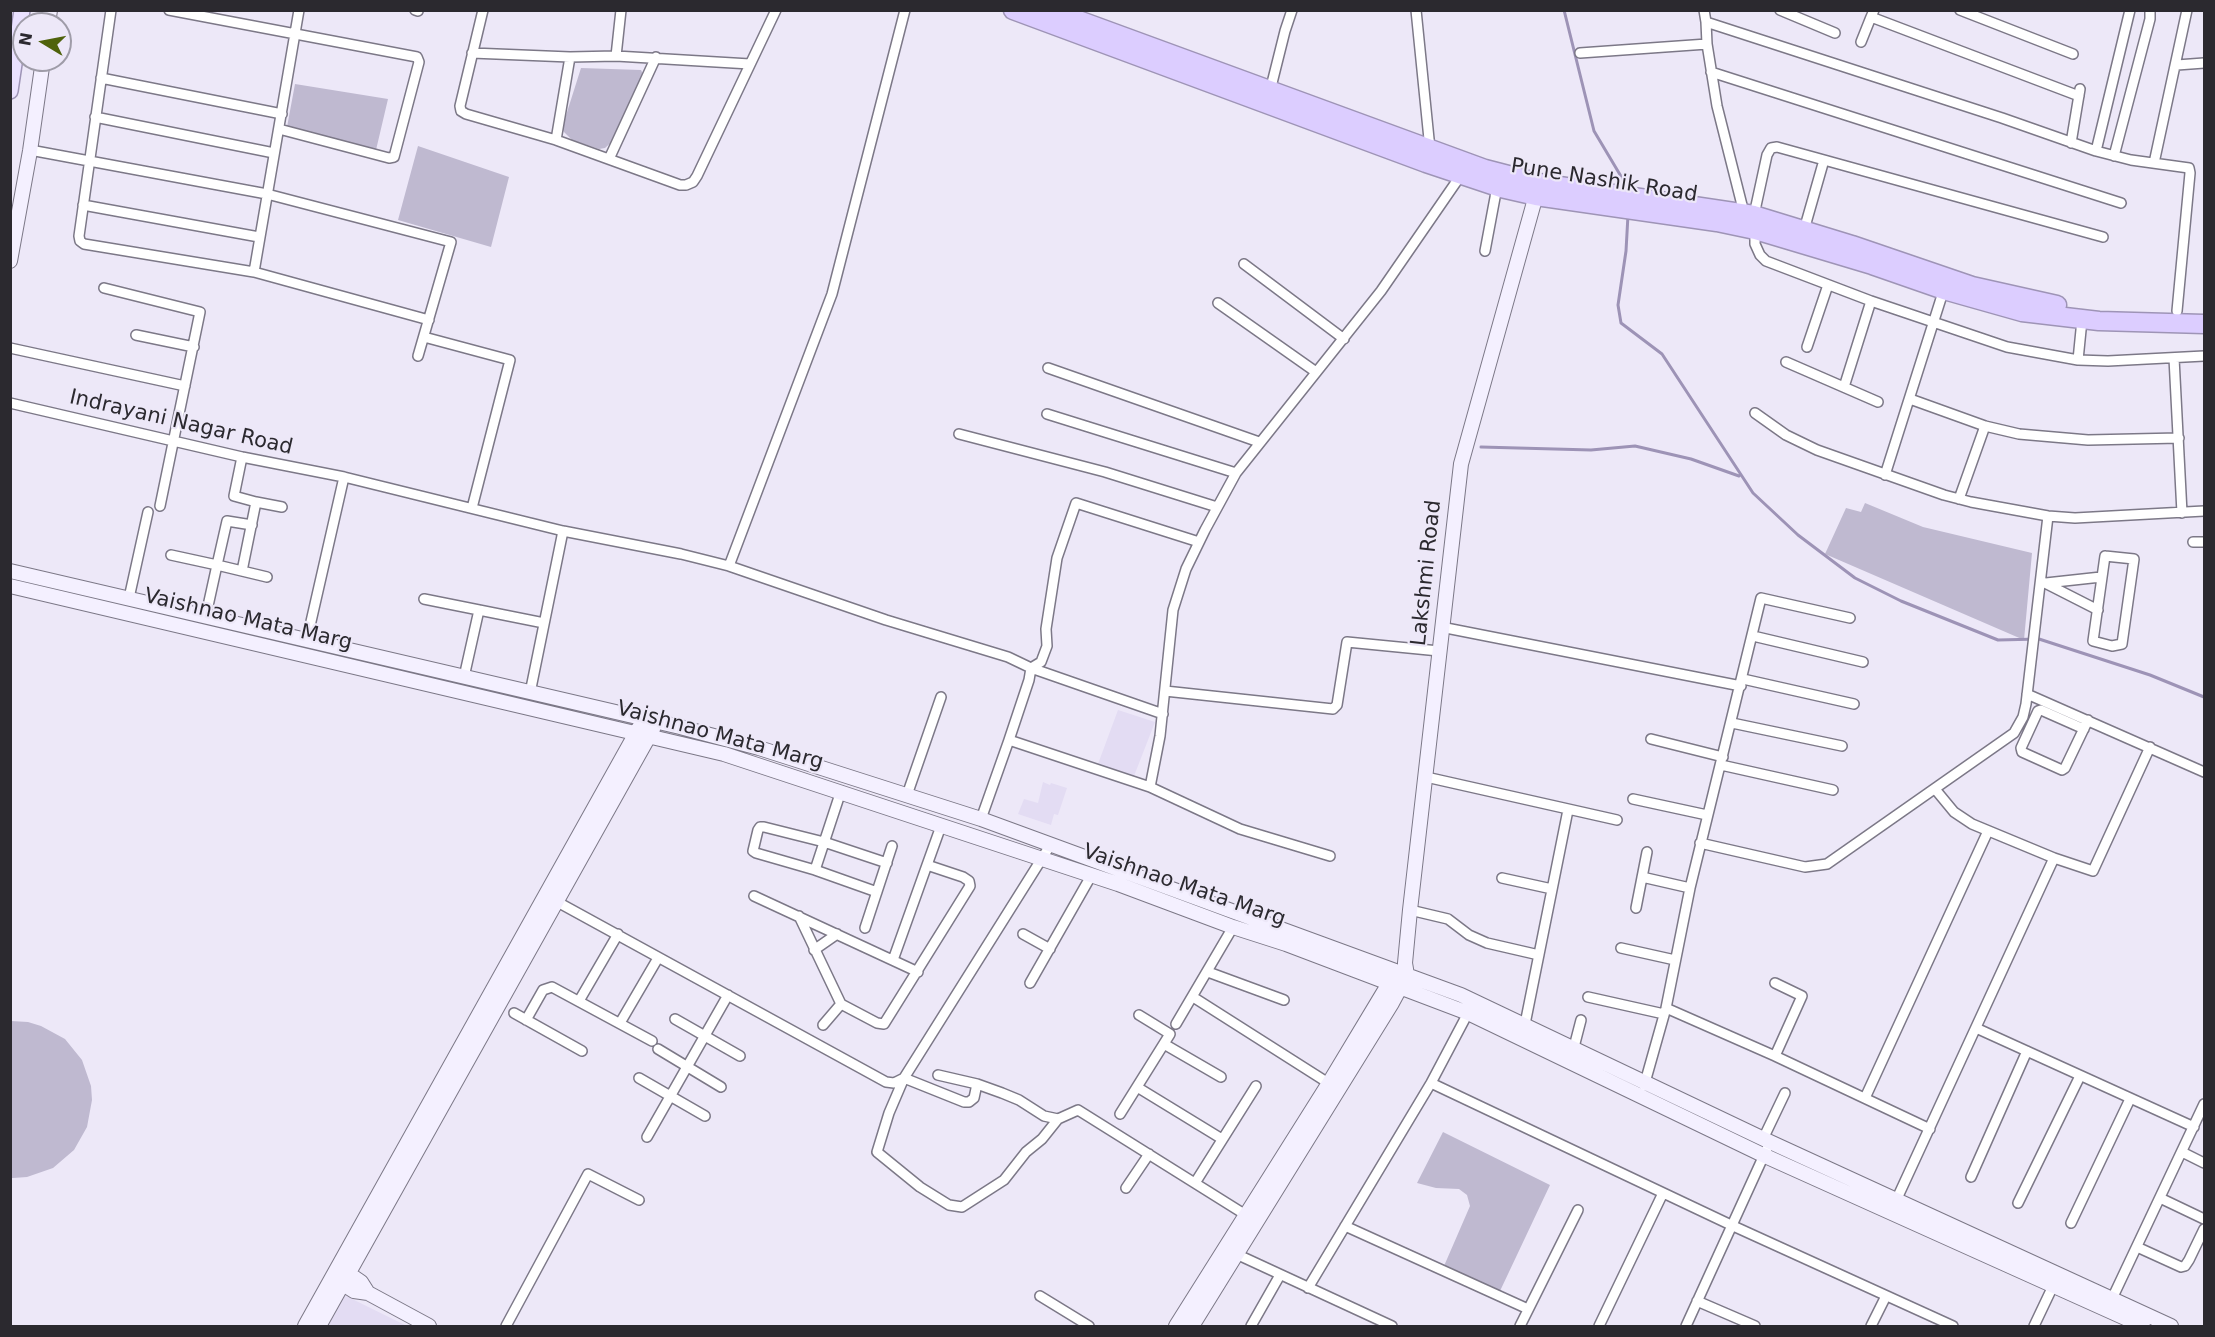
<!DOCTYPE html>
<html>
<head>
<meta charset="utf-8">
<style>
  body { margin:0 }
  #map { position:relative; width:2215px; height:1337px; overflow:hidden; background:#ede8f8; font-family:"DejaVu Sans",sans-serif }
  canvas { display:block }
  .frame { position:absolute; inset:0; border:12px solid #2b292f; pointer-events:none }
  .north { position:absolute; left:12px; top:12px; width:60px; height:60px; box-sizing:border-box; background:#ede8f8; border:2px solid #9f9ca8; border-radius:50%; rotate:280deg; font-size:16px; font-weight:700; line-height:24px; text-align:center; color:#2b292f }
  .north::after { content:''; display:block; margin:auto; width:21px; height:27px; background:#4f620b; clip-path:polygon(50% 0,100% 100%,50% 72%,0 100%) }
</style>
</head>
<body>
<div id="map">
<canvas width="2215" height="1337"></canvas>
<div class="frame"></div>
<div class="north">N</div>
</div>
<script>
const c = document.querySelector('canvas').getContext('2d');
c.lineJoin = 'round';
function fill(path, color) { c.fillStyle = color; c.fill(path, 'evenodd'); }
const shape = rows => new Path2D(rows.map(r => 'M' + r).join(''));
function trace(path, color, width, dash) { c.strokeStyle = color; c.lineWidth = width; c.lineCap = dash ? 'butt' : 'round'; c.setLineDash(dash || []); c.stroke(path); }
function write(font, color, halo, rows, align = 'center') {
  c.font = font + ' "DejaVu Sans",sans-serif'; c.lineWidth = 4.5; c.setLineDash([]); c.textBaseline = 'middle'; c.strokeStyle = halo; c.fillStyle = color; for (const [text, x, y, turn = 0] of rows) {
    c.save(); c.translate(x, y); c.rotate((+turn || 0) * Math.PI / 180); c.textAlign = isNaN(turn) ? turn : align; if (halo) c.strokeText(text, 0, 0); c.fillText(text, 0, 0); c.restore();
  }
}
fill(shape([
  [1118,710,1155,722,1134,776,1098,764],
  [1043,782,1050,785,1051,783,1067,788,1058,815,1054,814,1051,825,1018,814,1024,799,1038,803],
  [344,1295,407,1326,327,1326]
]), '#e3dcf3');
fill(shape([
  [581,68,641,70,643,74,642,79,614,140,605,148,599,149,572,140,564,132,562,128],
  [295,84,388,99,376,150,287,127],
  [418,146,509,177,491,247,398,220],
  [1865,503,1923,527,2032,553,2024,640,1825,554,1846,508,1861,512],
  [11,1021,28,1022,41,1026,65,1039,82,1060,91,1086,92,1100,87,1127,74,1150,53,1168,27,1177,13,1178,10,1178],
  [1443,1132,1550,1185,1500,1291,1444,1266,1470,1206,1467,1195,1459,1189,1436,1188,1417,1183]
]), '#bfb9d0');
trace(shape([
  [1564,10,1594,131,1622,178,1625,188],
  [1628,215,1626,251,1618,305,1621,323,1662,354,1753,493,1798,535,1855,578,1901,601,1998,640,2039,639,2150,675,2204,697],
  [1481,447,1591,450,1635,446,1691,459,1739,476]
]), '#9d93b6', 3);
const street = shape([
  [111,10,79,236,80,241,84,244,254,272,299,10],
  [169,10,417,57,419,62,394,157,389,158,279,129],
  [415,10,418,11],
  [483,10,460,106,461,111,466,114,556,140,680,185,686,185,693,182,697,176,776,10],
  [1416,10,1430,149],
  [1704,10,1706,22,2002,118,2096,151,2131,160,2189,168,2190,173,2177,311],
  [1780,10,1835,33],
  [1874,10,1871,17,2079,96],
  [1960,10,2073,54],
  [1706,22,1707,44,1717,106,1744,213],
  [1861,42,1871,17],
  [472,53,570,57,616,56,750,64],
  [1580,53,1707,44],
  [616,56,621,10],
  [2177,65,2204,63],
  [1711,72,2121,203],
  [101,78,282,114],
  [1270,91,1285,31,1292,10],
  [95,117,274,153],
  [556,140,570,57],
  [2071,143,2080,89],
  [30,150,267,194,451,242,418,356],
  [2096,151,2130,10],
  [2114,156,2150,19,2150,10],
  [609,159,656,57],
  [2154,163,2187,10],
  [83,205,259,237],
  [1754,215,1767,155,1771,148,1777,147,2103,237],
  [1755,230,1755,244,1760,255,1766,261,1871,301,2007,347,2078,360,2108,361,2204,356],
  [1804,230,1824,160],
  [1485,251,1497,187],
  [1244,264,1344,339],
  [254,272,429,320],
  [104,288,200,312,160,506],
  [1218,303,1316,372],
  [136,335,194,347],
  [424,337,510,360,472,508],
  [1807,347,1828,285],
  [10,348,185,386],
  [2174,358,2182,513],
  [2078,360,2082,320],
  [1786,362,1878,402],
  [1048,368,1259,442],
  [1844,387,1871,301],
  [1910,399,1985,426,2019,434,2088,440,2179,438],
  [10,403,242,457,344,477,563,531,681,554,729,566,886,620,1008,657,1031,668,1029,680,1009,740],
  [1755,413,1786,435,1817,450,1944,495,1971,502,2048,516,2075,518,2204,511],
  [1047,414,1236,473],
  [959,434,1105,472,1217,507],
  [1885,475,1944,289],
  [1959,499,1985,426],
  [256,502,282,507],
  [2193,542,2204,542],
  [171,555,217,565,227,521,252,525],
  [2105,556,2134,559,2122,644,2112,646,2093,641,2105,556],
  [729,566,832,294,905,10],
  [242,571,267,577],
  [2041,581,2098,610],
  [2046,583,2101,577],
  [129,598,148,512],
  [424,599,544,623],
  [206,615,217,565,242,571,256,502,234,496,242,457],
  [1441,627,1741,686],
  [1753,636,1863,662],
  [307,639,344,477],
  [1031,668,1041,662,1047,646,1046,629,1057,558,1076,503,1199,542],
  [1031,668,1163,714],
  [464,677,479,610],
  [1743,679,1854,704],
  [1165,691,1333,709,1337,705,1347,642,1439,651],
  [530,693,563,531],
  [2027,694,2204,772],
  [1732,723,1842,746],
  [2084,729,2041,710,2038,711,2021,748,2022,752,2062,770,2065,768,2088,720],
  [1651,739,1723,757],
  [1721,765,1833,790],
  [1426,777,1617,820],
  [1150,787,1160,736,1173,610,1186,569,1205,530,1236,473,1381,291,1461,175],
  [1935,789,1954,812,1972,824,2054,858,2093,871,2150,747],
  [907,795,941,697],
  [1633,799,1707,815],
  [981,819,1009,740,1150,787,1240,829,1330,856],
  [1700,843,1805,867,1827,864,2014,733,2023,717,2026,704,2048,516],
  [815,870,841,791],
  [1642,877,1690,888],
  [1502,878,1552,889],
  [877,892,815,870,756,853,753,851,758,830,760,827,764,827,824,842,887,863],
  [754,896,918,972],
  [552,899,886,1082,894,1083,904,1078,1051,844],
  [1636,908,1647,852],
  [1410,910,1448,919,1469,935,1487,943,1539,955],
  [799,916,841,1004,877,1023,884,1024,970,886,969,881,963,877,927,865,941,826],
  [865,928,892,846],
  [1023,934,1050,949],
  [1621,948,1675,960],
  [814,950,837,934],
  [893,960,927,865],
  [1208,972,1284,1000],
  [1030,983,1091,876],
  [1775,983,1802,996,1775,1056],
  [1193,997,1333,1086],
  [1588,997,1664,1014],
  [579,1001,618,934],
  [1666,1008,1775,1056,1930,1129],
  [514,1013,582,1051],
  [675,1019,740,1056],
  [526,1020,543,990,552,987,652,1041],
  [620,1023,658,958],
  [1176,1024,1233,927],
  [1525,1024,1568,810],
  [823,1025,841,1004],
  [1976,1028,2194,1127],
  [1164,1044,1221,1077],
  [1574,1047,1581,1020],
  [658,1049,721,1087],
  [938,1075,977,1084,1002,1093,1019,1100,1044,1116,1058,1119,1078,1110,1249,1217],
  [639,1078,705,1116],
  [1431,1083,1731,1225,1953,1326],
  [977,1084,974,1098,969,1102,964,1102,904,1078,889,1113,877,1152,920,1187,949,1205,962,1207,1004,1180,1026,1152,1042,1139,1058,1119],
  [1644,1086,1666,1008,1690,888,1761,598,1850,618],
  [1137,1087,1222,1139],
  [1865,1098,1988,831],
  [1120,1114,1170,1034,1139,1015],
  [647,1137,728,995],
  [1763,1139,1785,1093],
  [2182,1152,2204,1163],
  [1971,1177,2027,1051],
  [1195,1183,1256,1086],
  [1126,1188,1149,1154],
  [2160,1198,2204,1219],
  [2018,1203,2080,1076],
  [1894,1205,2054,858],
  [2071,1223,2130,1099],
  [1345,1226,1528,1309],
  [2137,1247,2181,1267,2185,1266,2189,1260,2204,1229],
  [1234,1253,1392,1326],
  [1308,1288,1431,1083,1468,1013],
  [1040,1296,1089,1326],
  [1697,1301,1755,1326],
  [2110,1303,2204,1104],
  [506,1326,588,1174,639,1200],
  [1251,1326,1280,1275],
  [1520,1326,1578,1210],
  [1599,1326,1663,1193],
  [1686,1326,1770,1142],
  [1871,1326,1886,1296],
  [2034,1326,2053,1286]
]);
const secondary = shape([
  [48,24,50,10],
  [10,261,30,151,43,60],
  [10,571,680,727,759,748,981,819,1461,995,1770,1142,2171,1326],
  [10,586,724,754,1118,884,1233,927,1286,944,1468,1013,1763,1155,2143,1326],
  [342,1269,361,1282,368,1293],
  [335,1279,354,1291,368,1293,429,1326],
  [305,1326,640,726],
  [319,1326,653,729],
  [1176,1326,1329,1083,1394,975],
  [1192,1326,1392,1003,1407,975,1405,963,1410,910,1461,464,1538,188]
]);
const primary = shape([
  [10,91,22,10]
]);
const highway = shape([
  [1013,10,1426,163,1501,188,1536,196,1717,222,1755,230,1872,265,1944,290,2022,312,2099,321,2204,324],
  [1051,10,1485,169,1539,183,1754,215,1852,245,1972,286,2057,305]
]);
trace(street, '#7c7887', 12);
trace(secondary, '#7c7887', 16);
trace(primary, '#9e94b6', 18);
trace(highway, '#9e94b6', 21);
trace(street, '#fff', 9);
trace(secondary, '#f4f0ff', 14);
trace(primary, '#eae1ff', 15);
trace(highway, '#dccdff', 18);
write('21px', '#2b292f', '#ede8f8', [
  ["Pune Nashik Road",1604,181,9],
  ["Indrayani Nagar Road",181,423,13],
  ["Lakshmi Road",1427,573,-84],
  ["Vaishnao Mata Marg",248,620,13],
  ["Vaishnao Mata Marg",720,736,15],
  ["Vaishnao Mata Marg",1184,886,19]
]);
</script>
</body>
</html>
